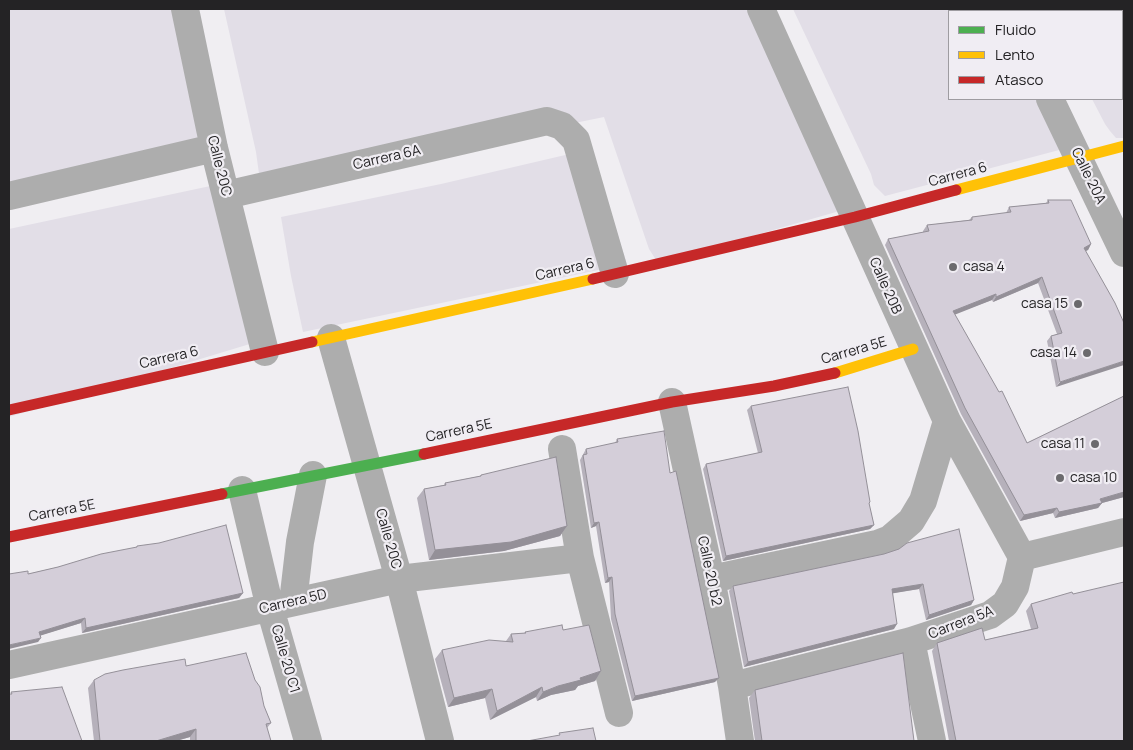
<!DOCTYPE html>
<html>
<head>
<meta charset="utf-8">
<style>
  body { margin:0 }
  #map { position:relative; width:1133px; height:750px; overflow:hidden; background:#f0eef2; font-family:Manrope,sans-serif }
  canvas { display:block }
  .frame { position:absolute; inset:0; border:10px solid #242325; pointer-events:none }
  .legend { position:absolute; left:948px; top:10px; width:175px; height:90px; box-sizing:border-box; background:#f0edf3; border:1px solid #9e9ca1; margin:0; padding:6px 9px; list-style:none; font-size:15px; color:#242325 }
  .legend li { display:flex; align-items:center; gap:10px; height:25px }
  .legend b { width:25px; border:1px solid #9e9ca1 }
</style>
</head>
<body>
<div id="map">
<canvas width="1133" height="750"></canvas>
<div class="frame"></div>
<ul class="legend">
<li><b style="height:6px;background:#4caf50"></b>Fluido</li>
<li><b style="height:6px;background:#ffc107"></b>Lento</li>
<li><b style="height:6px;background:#c62828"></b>Atasco</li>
</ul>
</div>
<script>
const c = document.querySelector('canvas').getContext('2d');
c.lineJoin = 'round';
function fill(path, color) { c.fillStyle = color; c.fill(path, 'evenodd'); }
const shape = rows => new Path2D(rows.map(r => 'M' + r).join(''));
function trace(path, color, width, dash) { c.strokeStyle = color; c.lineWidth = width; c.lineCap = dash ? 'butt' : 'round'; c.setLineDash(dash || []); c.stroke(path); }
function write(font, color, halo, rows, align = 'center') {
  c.font = font + ' Manrope,sans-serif'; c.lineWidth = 4.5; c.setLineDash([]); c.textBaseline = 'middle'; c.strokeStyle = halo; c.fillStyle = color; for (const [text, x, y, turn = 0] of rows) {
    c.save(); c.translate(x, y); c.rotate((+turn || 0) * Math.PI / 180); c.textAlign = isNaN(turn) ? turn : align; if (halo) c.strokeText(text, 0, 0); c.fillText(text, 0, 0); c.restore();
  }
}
fill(shape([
  [9,9,195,9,221,134,9,197],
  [224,9,760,9,850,208,658,263,649,249,604,117,266,186,260,181,256,152],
  [793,9,1016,9,1017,11,949,11,949,99,1061,99,1082,144,885,196,874,185,871,174],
  [1047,9,1124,9,1124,138,1116,138,1110,131,1105,124,1092,99,1122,99,1122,11,1048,11],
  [591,149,627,264,303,332,291,276,281,217,441,184],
  [215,185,263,340,9,417,9,229]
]), '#e2dee7');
trace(shape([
  [185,9,214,148,265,352],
  [761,9,947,421,1022,557],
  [1006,9,1007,11],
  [1050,99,1124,253],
  [226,195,547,121,562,126,576,140,615,274],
  [9,196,214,148],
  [331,338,399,579,440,741],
  [672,402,711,579,732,686,740,741],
  [562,449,580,558,619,713],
  [242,490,270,608,308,741],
  [1022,557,1124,532],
  [711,579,877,544,890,539,911,521,923,501,947,421],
  [293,602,300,542,313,475],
  [911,641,932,741],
  [9,665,399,579,580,558],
  [732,686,911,641,990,615,1005,604,1015,587,1022,557]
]), '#adadad', 28);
trace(shape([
  [222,494,424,454]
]), '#4caf50', 11);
trace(shape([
  [956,190,1124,146],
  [312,342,593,279],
  [835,373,913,349]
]), '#ffc107', 11);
trace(shape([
  [593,279,855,217,956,190],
  [9,410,312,342],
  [424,454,672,402,774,386,835,373],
  [9,537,222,494]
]), '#c62828', 11);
fill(shape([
  [1048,200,1091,244,1088,250,1085,251,1115,303,1056,387,1047,341,1051,336,1057,334,1038,283,993,302,992,300,954,314,1027,443,1124,396,1124,497,1102,503,1098,508,1055,518,1053,513,1020,521,961,414,885,245,888,239,923,232,923,231,927,225,969,220,972,217,1006,213,1009,207,1046,203],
  [751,406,870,502,869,504,874,525,870,529,723,561,703,469,706,464,758,453,747,410],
  [617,439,670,473,715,682,632,701,611,619,609,582,605,583,596,526,591,528,580,460,586,449,615,443],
  [481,475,567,526,560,536,504,551,429,560,417,498,424,489,444,485,445,483,480,476],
  [137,546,243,593,239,598,82,633,81,623,41,635,38,642,28,574,58,567,136,548],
  [884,554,974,600,971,605,926,620,919,589,893,593,894,629,744,667,729,591,733,586],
  [1073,594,1124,741,949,741,932,651,937,643,985,640,1031,629,1026,611,1031,604],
  [563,630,601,671,595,681,578,686,575,690,551,695,537,701,536,697,490,720,485,698,448,707,435,659,442,650,506,641,511,634,524,633,525,632],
  [186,666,264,706,271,723,267,728,271,741,190,741,190,737,176,741,94,741,88,688,94,680],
  [755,690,914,741,755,741,749,698]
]), '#b6b1bb');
fill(shape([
  [1091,244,1088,250,1080,254,1084,248],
  [1042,277,1038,283,993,302,996,297],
  [996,294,992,300,949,317,953,311],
  [1124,361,1124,365,1056,387,1060,382],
  [1124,492,1124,497,1102,503,1098,508,1055,518,1059,512],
  [1057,508,1053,513,1020,521,1024,515],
  [599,522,596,526,591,528,594,523],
  [874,525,870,529,723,561,726,556],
  [567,526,560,536,504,551,429,560,435,550],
  [612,577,609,582,605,583,608,578],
  [923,584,919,589,889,594,892,589],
  [243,593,239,598,82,633,86,628],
  [974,600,971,605,926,620,929,615],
  [85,618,81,623,36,637,39,632],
  [897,624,894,629,744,667,748,662],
  [41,638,38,642,9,649,9,645],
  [601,671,595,681,578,686,575,690,551,695,537,701,543,692,580,678],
  [719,678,715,682,632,701,635,696],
  [542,687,536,697,490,720,497,711],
  [492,689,485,698,448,707,454,698],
  [196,729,190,737,176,741,156,741]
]), '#949098');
const building = shape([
  [1048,200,1071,200,1091,244,1084,248,1115,303,1124,323,1124,361,1060,382,1051,336,1062,333,1042,277,996,297,996,294,953,311,999,392,1002,391,1027,443,1124,396,1124,492,1100,499,1102,503,1059,512,1057,508,1024,515,965,408,888,239,929,231,927,225,972,220,972,217,1011,212,1009,207,1049,203,1048,200],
  [848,387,858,431,870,502,869,503,874,525,726,556,706,464,762,452,751,406,848,387],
  [664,431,670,473,676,471,719,678,635,696,615,614,612,577,608,578,599,522,594,523,583,455,587,454,586,449,618,442,617,439,664,431],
  [556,457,567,526,511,542,435,550,424,489,446,485,445,483,481,476,481,475,556,457],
  [226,525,243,593,86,628,85,618,39,632,41,638,9,645,9,574,28,571,28,574,58,567,101,554,137,547,137,546,159,543,226,525],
  [959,529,974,600,929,615,923,584,892,589,897,624,748,662,733,586,884,554,899,549,907,543,959,529],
  [1124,582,1124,741,956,741,937,643,982,628,985,640,1038,628,1031,604,1072,592,1073,594,1124,582],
  [562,625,563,630,589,625,601,671,580,678,581,680,558,686,543,692,542,687,497,711,492,689,454,698,442,650,489,640,513,642,511,634,526,633,525,632,562,625],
  [246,653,255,680,260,687,264,706,271,723,266,724,271,741,196,741,196,729,156,741,100,741,94,680,105,674,123,670,185,659,186,666,246,653],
  [903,653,914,741,762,741,755,690,903,653],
  [62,687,82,741,9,741,9,694,12,694,11,692,62,687],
  [593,728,596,741,527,741,560,735,559,733,593,728]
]);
fill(building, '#d4ced9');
trace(building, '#949098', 1);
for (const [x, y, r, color] of [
  [953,267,5,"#6b6a6d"],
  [1078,304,5,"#6b6a6d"],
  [1087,353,5,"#6b6a6d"],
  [1095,444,5,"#6b6a6d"],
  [1060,478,5,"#6b6a6d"]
]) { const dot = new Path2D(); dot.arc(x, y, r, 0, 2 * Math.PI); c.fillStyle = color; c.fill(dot); trace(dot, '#f0edf3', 2); }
write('14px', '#242325', '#f0edf3', [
  ["Carrera 6A",387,158,-13],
  ["Calle 20C",219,166,76],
  ["Carrera 6",958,175,-15],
  ["Calle 20A",1088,176,64],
  ["Carrera 6",565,270,-13],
  ["Calle 20B",885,286,66],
  ["Carrera 5E",854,351,-16],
  ["Carrera 6",169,358,-13],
  ["Carrera 5E",459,431,-12],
  ["Carrera 5E",62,511,-11],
  ["Calle 20C",388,539,74],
  ["Calle 20 b2",709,571,78],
  ["Carrera 5D",293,602,-13],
  ["Carrera 5A",961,623,-21],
  ["Calle 20 C1",285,659,74]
]);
write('14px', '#242325', '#f0edf3', [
  ["casa 4",963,267,"left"],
  ["casa 15",1068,304],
  ["casa 14",1077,353],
  ["casa 11",1085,444],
  ["casa 10",1070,478,"left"]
], 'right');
</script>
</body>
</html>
